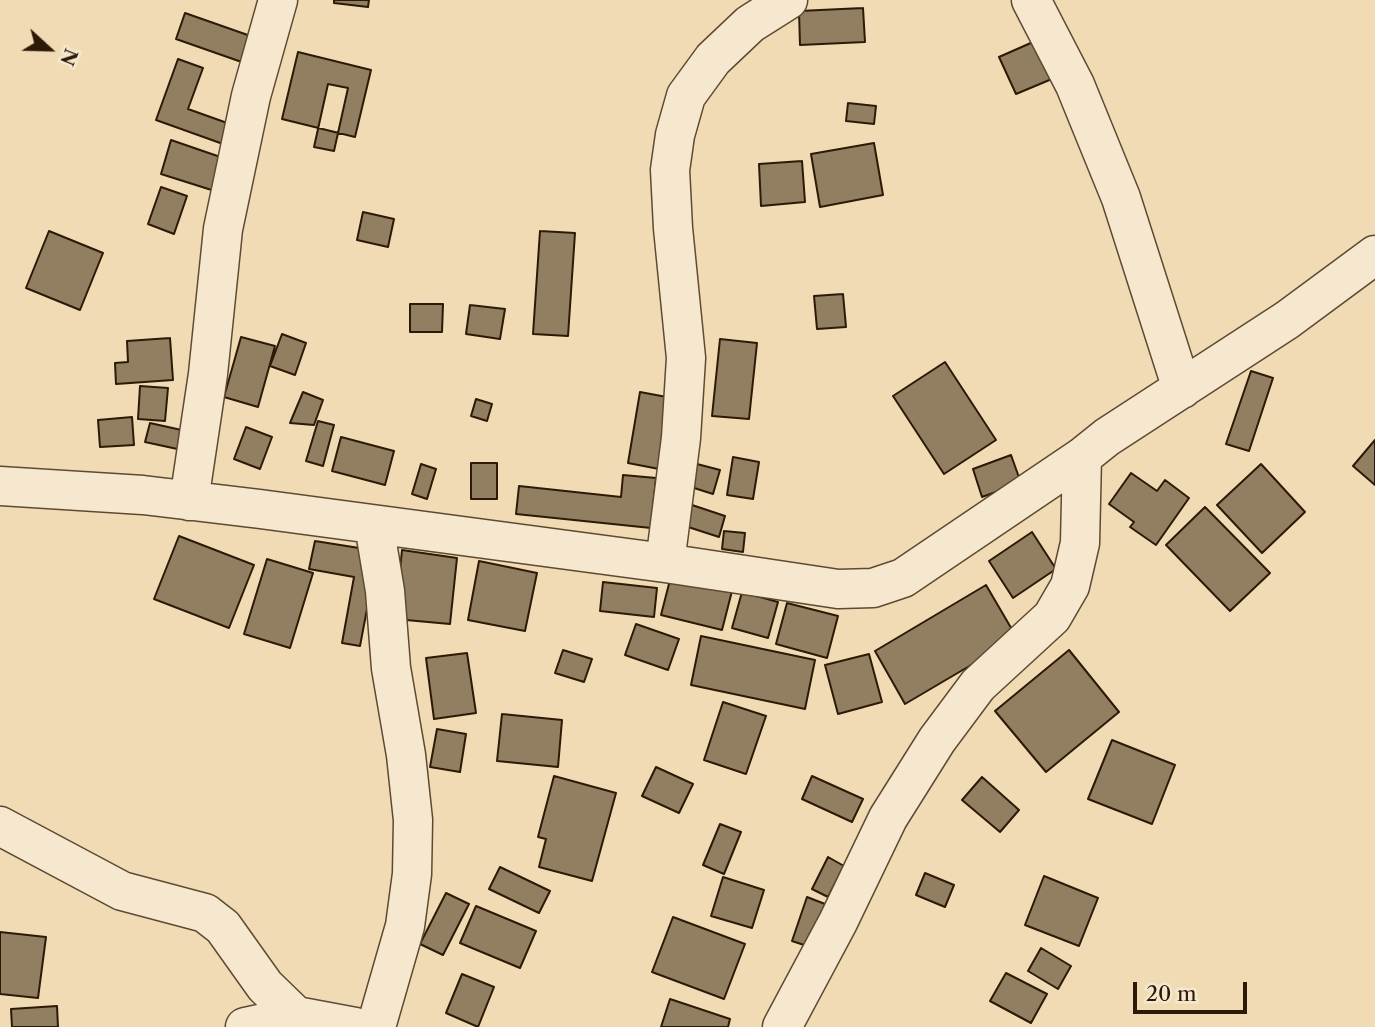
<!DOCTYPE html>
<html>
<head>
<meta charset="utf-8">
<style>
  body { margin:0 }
  #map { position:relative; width:1375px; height:1027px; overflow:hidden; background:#f0dbb4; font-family:"Libre Caslon Text",serif }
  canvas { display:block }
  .north { position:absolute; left:14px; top:14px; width:70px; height:70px; -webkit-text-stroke:5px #f5e8ce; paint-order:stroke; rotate:112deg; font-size:19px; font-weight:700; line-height:28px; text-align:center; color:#2d1a06 }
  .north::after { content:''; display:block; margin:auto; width:24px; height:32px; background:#2d1a06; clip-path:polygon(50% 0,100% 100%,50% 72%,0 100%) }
  .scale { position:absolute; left:1133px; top:982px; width:114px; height:32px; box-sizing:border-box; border:4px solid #2d1a06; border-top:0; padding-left:9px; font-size:21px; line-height:24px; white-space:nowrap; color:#2d1a06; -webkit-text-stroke:5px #f5e8ce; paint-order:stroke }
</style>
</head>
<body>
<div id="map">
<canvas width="1375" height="1027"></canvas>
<div class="north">N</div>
<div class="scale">20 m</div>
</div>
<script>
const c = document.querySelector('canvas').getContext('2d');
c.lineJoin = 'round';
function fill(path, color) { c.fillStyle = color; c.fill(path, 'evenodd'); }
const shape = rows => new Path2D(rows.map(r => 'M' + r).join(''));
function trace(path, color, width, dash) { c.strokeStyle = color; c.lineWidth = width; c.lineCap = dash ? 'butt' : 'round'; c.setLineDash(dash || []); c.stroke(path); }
const building = shape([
  [334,0,369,0,368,7,334,3,334,0],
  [863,8,865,42,800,45,799,11,863,8],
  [185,13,262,40,253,66,176,39,185,13],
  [1033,42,1059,76,1016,94,999,57,1033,42],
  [298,52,371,70,355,137,282,119,298,52],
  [178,59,203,68,188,109,244,129,237,149,156,120,178,59],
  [328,84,348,88,334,151,314,147,328,84],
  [848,103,876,106,874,124,846,121,848,103],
  [171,140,232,161,221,193,161,174,171,140],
  [874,143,883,195,820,207,811,154,874,143],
  [802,161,805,202,761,206,759,164,802,161],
  [161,187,187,196,174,234,148,224,161,187],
  [363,212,394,219,388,247,357,240,363,212],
  [49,231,103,253,80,310,26,288,49,231],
  [540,231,575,233,568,336,533,334,540,231],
  [843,294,846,327,817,329,814,296,843,294],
  [410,304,443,304,442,332,410,332,410,304],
  [470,305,505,309,500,339,466,334,470,305],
  [282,334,306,343,295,375,270,366,282,334],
  [241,337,275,346,258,407,224,397,241,337],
  [170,338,173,380,116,384,115,363,128,362,127,341,170,338],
  [720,339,757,343,749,419,712,416,720,339],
  [945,362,996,440,944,474,893,396,945,362],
  [1251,371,1273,378,1249,451,1226,444,1251,371],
  [140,386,168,388,165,421,138,419,140,386],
  [303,392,323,400,314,425,290,423,303,392],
  [640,392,672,398,659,469,628,463,640,392],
  [476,399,492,404,487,421,471,416,476,399],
  [132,417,134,445,100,447,98,420,132,417],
  [318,421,334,425,323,466,306,461,318,421],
  [150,423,186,431,182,450,145,442,150,423],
  [246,427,272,437,260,469,234,459,246,427],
  [341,437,394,451,385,485,332,471,341,437],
  [1375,440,1375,485,1353,466,1375,440],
  [1011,455,1021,483,982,497,973,469,1011,455],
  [733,457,759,462,753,499,727,495,733,457],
  [471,463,497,463,497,499,471,499,471,463],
  [421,464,436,469,427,499,412,494,421,464],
  [697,464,720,470,713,494,691,487,697,464],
  [1261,464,1305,512,1262,553,1217,505,1261,464],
  [1131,473,1157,491,1165,480,1189,498,1156,545,1130,527,1134,522,1109,504,1131,473],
  [623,475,656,478,651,528,516,514,519,486,621,497,623,475],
  [689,504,725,516,719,537,682,525,689,504],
  [1205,507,1270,573,1230,611,1166,545,1205,507],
  [724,531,745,533,743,552,722,549,724,531],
  [1032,532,1056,569,1013,598,989,561,1032,532],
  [179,536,254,565,229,628,154,599,179,536],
  [315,541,378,551,360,646,342,643,354,577,309,569,315,541],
  [402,550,457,558,450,624,395,619,402,550],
  [267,559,313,573,290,648,244,634,267,559],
  [479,561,537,573,525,631,468,620,479,561],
  [671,576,732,591,722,630,661,615,671,576],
  [603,582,657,588,654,617,600,611,603,582],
  [986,585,1017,638,905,704,875,651,986,585],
  [742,592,778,602,768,638,732,628,742,592],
  [787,603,838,616,827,658,776,644,787,603],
  [636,624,679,639,668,670,625,655,636,624],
  [701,636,815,660,805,709,691,685,701,636],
  [563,650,592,659,584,682,555,673,563,650],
  [1069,650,1119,712,1046,772,995,711,1069,650],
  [467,653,476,713,434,719,426,658,467,653],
  [869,654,882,702,838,714,825,665,869,654],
  [723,702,766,716,746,774,704,760,723,702],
  [502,714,562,720,558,767,497,761,502,714],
  [437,729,466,734,460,772,430,767,437,729],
  [1112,740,1175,765,1152,824,1088,799,1112,740],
  [656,767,693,784,679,813,642,796,656,767],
  [554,776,616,793,592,881,539,867,546,839,538,837,554,776],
  [812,776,863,799,852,822,802,799,812,776],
  [982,777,1019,810,1000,832,962,800,982,777],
  [720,824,741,832,724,874,703,865,720,824],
  [828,857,844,866,828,897,812,889,828,857],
  [500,867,550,891,539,913,489,889,500,867],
  [925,873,954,885,945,907,916,895,925,873],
  [1044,876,1098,898,1079,946,1025,925,1044,876],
  [723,877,764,890,752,928,711,916,723,877],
  [446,893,469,904,443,955,420,944,446,893],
  [807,897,825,904,810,947,792,941,807,897],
  [476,906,536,931,520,968,460,943,476,906],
  [673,917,745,944,724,999,652,972,673,917],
  [0,932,46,937,38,998,0,994,0,932],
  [1041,948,1071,966,1058,989,1028,971,1041,948],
  [1006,973,1047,994,1031,1023,990,1001,1006,973],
  [462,974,494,987,478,1027,446,1013,462,974],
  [670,999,730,1019,728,1027,661,1027,670,999],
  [57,1006,58,1027,12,1027,11,1009,57,1006]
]);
fill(building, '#927e60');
trace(building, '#2d1a06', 2);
const minor = shape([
  [1031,0,1075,85,1121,198,1182,389],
  [0,486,143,495,260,509,665,563,838,589,873,588,903,578,1082,457,1107,437,1287,320,1375,255],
  [189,501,208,374,223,229,251,96,278,0],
  [374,525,385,591,391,668,406,755,413,820,412,874,405,926,376,1027],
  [665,563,681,438,686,358,673,228,670,170,675,135,686,96,713,59,750,24,788,0],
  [0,826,122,891,205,913,223,927,265,986,296,1016],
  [245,1027,296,1016,355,1027],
  [782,1027,838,922,888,818,937,740,978,685,1052,617,1070,586,1080,543,1082,457]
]);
trace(minor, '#5e4a32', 41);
trace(minor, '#f5e8ce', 38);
</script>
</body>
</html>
